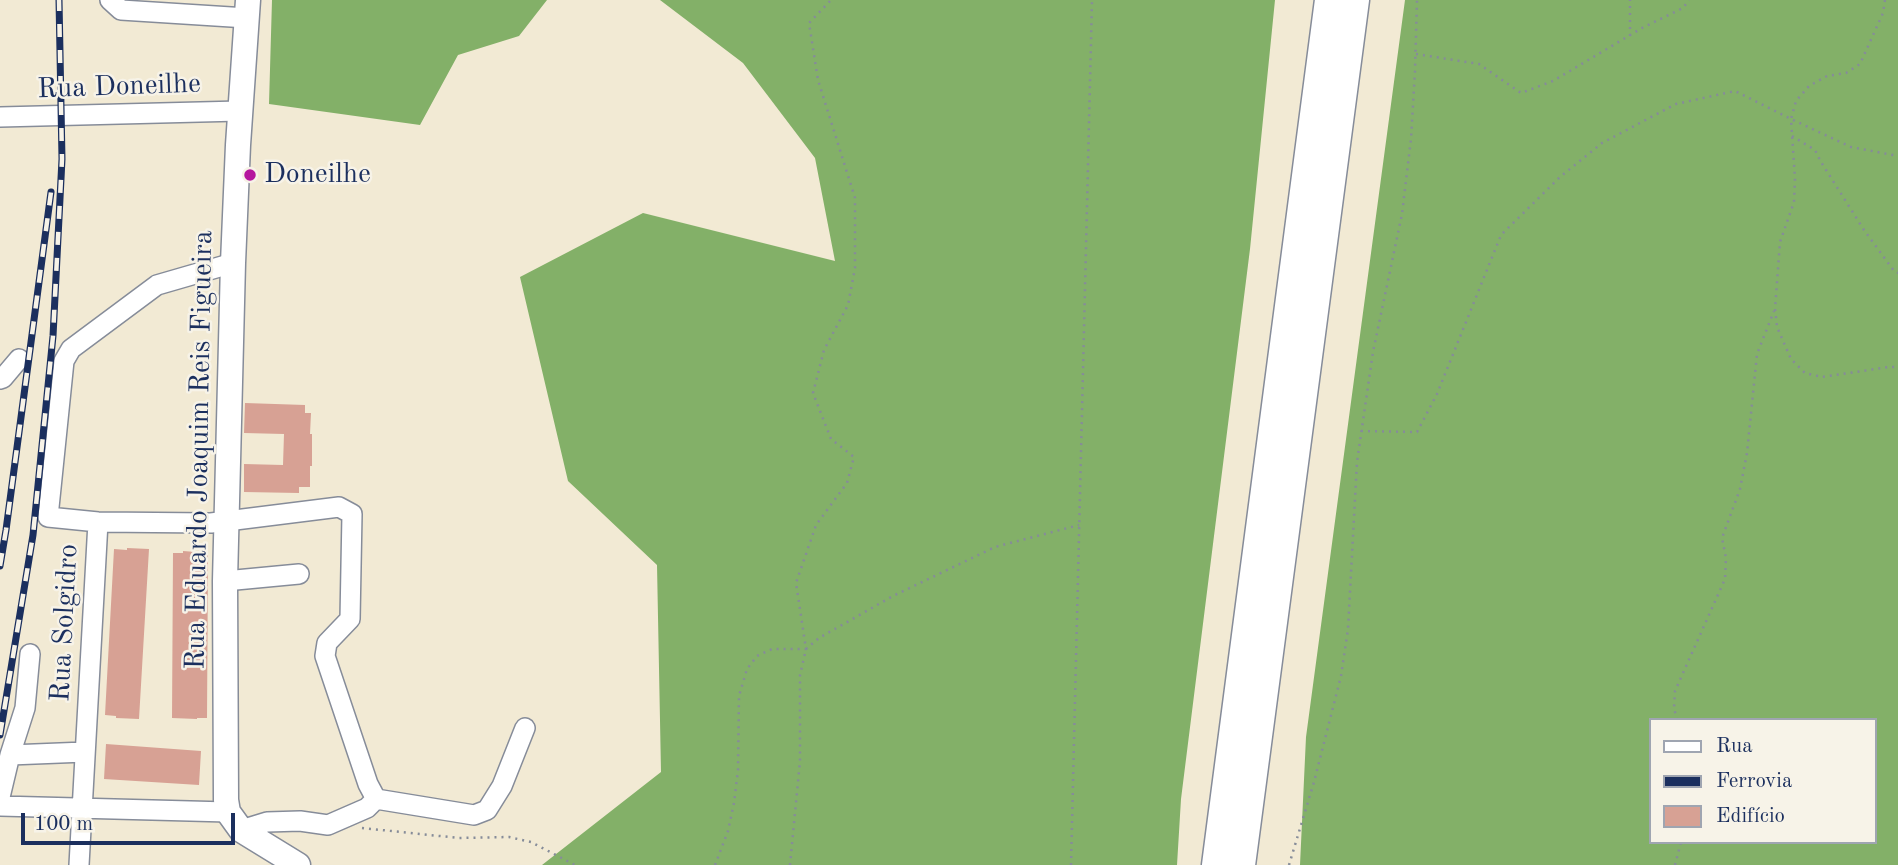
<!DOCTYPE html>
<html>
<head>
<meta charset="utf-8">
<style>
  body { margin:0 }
  #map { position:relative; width:1898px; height:865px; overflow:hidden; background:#f2ead4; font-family:"Old Standard TT",serif }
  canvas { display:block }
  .legend { position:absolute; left:1649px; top:718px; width:228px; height:126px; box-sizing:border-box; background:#f7f3e8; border:2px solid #9fa5b1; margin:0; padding:9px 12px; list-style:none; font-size:21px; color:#1b2f5e }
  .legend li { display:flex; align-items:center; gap:14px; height:35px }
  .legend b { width:35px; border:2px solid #9fa5b1 }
  .scale { position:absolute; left:21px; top:813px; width:214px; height:32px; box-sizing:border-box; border:4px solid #1b2f5e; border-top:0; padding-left:9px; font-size:21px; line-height:24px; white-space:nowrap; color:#1b2f5e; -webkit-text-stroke:5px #f7f3e8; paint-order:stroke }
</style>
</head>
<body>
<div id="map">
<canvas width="1898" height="865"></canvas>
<ul class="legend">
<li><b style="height:9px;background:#fff"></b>Rua</li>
<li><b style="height:9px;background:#1b2f5e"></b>Ferrovia</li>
<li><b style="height:19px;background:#d7a194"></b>Edifício</li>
</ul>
<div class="scale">100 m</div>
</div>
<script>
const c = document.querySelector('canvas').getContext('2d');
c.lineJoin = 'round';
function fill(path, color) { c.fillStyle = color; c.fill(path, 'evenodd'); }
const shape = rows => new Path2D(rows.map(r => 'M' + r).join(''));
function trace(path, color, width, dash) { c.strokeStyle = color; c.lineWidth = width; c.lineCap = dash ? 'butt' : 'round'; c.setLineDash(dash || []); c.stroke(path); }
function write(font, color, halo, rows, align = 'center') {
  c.font = font + ' "Old Standard TT",serif'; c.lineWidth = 5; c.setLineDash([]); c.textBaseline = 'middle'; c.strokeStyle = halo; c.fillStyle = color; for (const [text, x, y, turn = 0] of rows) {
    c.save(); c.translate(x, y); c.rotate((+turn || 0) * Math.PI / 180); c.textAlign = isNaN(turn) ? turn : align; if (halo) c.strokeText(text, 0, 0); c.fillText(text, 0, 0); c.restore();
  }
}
fill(shape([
  [272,0,547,0,519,36,458,55,420,125,269,104],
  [660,0,1275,0,1250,249,1181,799,1177,865,542,865,661,772,657,565,568,481,520,277,643,213,835,261,815,158,743,63],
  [1405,0,1898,0,1898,865,1300,865,1306,737],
  [1651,720,1875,720,1875,842,1651,842]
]), '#83b068');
fill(shape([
  [245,403,305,405,305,413,311,413,310,434,312,434,312,466,310,466,310,487,299,487,299,493,244,492,244,464,283,465,284,434,244,433],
  [127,548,149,549,139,719,116,718,116,716,105,715,114,549,127,550],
  [183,551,208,553,207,718,197,718,197,719,172,718,173,553,183,553],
  [106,744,201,751,199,785,104,779]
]), '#d7a194');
const minor = shape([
  [110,0,121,10,247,18],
  [0,117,240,111],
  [233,263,157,285,71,349,64,361,48,517,98,522,211,523,339,507,352,514,350,619,327,643,325,656,368,784,376,799,474,815,487,810,502,786,525,728],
  [0,379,3,378,19,359],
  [225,581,299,574],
  [10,755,85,752],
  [0,797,10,755,25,708,30,654],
  [0,806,228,812],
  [241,830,267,822,300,821,328,825,367,808,376,799],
  [79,865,98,522]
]);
const major = shape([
  [248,0,238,145,233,263,225,581,226,800,228,812,241,830,298,865]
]);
const highway = shape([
  [1216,865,1329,0],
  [1241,865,1355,0]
]);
trace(minor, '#868c99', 22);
trace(major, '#868c99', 27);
trace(highway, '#868c99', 31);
trace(shape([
  [1885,0,1883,13,1860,64,1846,73,1827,76,1809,86,1796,101,1791,119,1795,179,1794,202,1780,242,1775,309,1777,327,1791,359,1805,373,1822,377,1889,367,1898,367],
  [1630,36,1630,0],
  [1416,54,1479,64,1521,93,1553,81,1642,28,1683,8,1689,0],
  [1792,136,1815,150,1821,162,1864,230,1894,271,1898,273],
  [1361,431,1417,432,1437,394,1501,235,1560,177,1602,143,1676,104,1735,91,1791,119,1851,147,1898,156],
  [1677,720,1674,708,1675,691,1725,579,1726,558,1722,538,1740,489,1747,453,1757,354,1774,311],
  [362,828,459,838,509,837,531,842,575,865],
  [715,865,728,831,734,803,738,770,739,696,747,669,757,656,772,649,806,649,796,583,816,525,847,483,854,457,831,439,813,393,824,350,848,305,855,268,855,198,818,80,809,23,831,0],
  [790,865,800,761,800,675,806,649,819,638,893,596,995,547,1079,525],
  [1071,865,1092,0],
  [1289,865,1314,782,1341,676,1348,629,1357,462,1373,352,1402,214,1411,139,1415,71,1417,0],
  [1675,865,1681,842]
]), '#868c99', 2.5, [2, 5]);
trace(minor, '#fff', 19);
trace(major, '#fff', 24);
trace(highway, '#fff', 28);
const rail = shape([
  [0,566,6,530,51,192],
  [0,735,33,535,53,336,62,159,59,0]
]);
trace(rail, '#1b2f5e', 7);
trace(rail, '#f7f3e8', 4.5, [13]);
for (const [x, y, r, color] of [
  [250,175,7,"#b5179e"]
]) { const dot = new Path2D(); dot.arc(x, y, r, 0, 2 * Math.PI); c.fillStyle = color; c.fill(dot); trace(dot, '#f7f3e8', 2.5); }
write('28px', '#1b2f5e', '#f7f3e8', [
  ["Rua Doneilhe",119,87,-2],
  ["Rua Eduardo Joaquim Reis Figueira",200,450,-89],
  ["Rua Solgidro",65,623,-87]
]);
write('28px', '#1b2f5e', '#f7f3e8', [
  ["Doneilhe",264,175]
], 'left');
</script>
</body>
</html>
